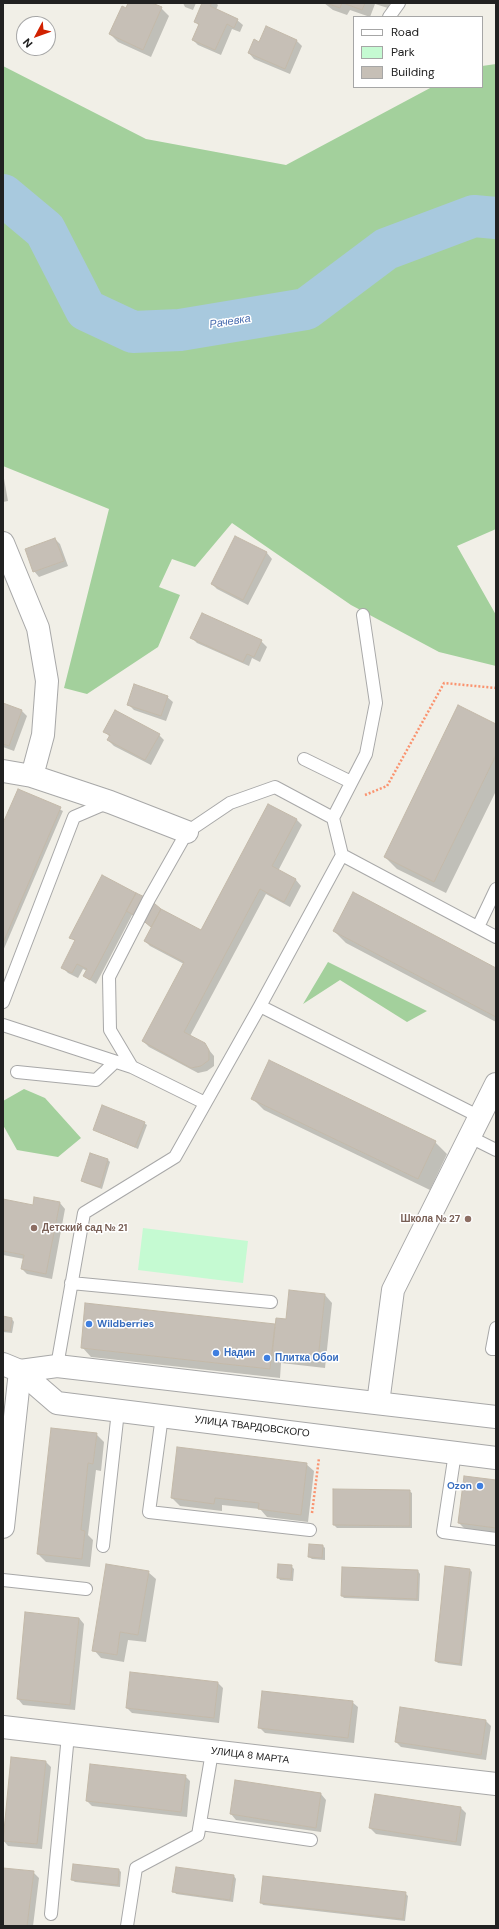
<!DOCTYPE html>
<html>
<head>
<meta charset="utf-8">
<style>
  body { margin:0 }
  #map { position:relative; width:499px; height:1929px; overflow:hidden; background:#f1efe7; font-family:"DM Sans",sans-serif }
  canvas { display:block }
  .frame { position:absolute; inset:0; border:4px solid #212121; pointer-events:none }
  .legend { position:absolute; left:353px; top:16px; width:130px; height:72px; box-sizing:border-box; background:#fff; border:1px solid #a6a6a6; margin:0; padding:5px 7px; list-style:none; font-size:12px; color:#212121 }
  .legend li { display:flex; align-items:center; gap:8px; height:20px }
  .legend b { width:20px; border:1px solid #a6a6a6 }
  .north { position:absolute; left:16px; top:16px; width:40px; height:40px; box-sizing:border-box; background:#fff; border:1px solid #a6a6a6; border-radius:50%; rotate:229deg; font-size:11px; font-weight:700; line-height:16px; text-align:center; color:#212121 }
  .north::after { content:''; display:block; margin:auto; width:14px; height:18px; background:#d12100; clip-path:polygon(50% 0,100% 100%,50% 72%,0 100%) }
</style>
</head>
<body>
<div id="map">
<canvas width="499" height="1929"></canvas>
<div class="frame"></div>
<ul class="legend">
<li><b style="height:5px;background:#fff"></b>Road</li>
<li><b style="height:11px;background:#c5fad2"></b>Park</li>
<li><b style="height:11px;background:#c6bfb6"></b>Building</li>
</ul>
<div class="north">N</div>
</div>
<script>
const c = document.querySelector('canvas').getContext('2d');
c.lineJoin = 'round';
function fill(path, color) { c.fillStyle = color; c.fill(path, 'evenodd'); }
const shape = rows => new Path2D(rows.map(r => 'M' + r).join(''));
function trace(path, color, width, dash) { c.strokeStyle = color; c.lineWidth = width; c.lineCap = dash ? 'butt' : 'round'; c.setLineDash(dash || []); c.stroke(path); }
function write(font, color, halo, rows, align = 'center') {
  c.font = font + ' "DM Sans",sans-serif'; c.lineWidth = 3; c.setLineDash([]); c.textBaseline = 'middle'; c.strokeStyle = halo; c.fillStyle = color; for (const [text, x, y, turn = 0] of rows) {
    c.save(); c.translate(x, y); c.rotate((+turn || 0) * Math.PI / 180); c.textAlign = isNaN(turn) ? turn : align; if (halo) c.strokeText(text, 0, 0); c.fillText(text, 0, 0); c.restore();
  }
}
fill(shape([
  [496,64,496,529,457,546,496,615,496,666,439,652,351,605,232,523,195,567,172,559,159,587,180,595,158,647,87,694,64,688,109,509,3,466,3,66,146,139,286,165,432,87,482,87,482,66],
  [328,962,427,1011,407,1022,340,980,303,1004],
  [24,1089,45,1098,81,1138,58,1157,17,1150,3,1125,3,1101]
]), '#a3d09c');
fill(shape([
  [143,1228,248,1241,243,1283,138,1270]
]), '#c5fad2');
fill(shape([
  [129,3,150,3,161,8,169,16,151,57,118,42,110,34],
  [183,3,196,3,193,10,185,7],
  [203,3,216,3,218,5,216,10,237,20,243,25,240,32,232,29,221,55,198,45,193,40,199,26,195,21],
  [324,3,390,3,388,8,375,4,370,17,350,10,347,15,333,10],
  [296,40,302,46,290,74,254,59,249,53,260,43],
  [3,473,8,501,3,502],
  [235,537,267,553,272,559,248,605,217,589,212,584],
  [55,539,60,544,68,566,39,577,34,571],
  [191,637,261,641,267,647,260,662,252,658,249,666,197,643],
  [167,697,173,702,166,721,134,710,129,705],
  [3,704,22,711,27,716,14,751,3,747],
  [496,725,496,791,446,893,397,869,385,857],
  [105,732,159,735,164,740,151,765,114,746,108,740,110,737],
  [19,790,63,811,3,951,3,826],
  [269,805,297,820,302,825,278,871,296,880,301,886,290,907,266,894,190,1036,204,1044,214,1056,214,1066,207,1071,198,1073,149,1047,143,1041,184,964,150,946,145,941,152,928,146,923,132,915,96,984,84,976,87,971,83,969,78,978,68,973,62,967,76,942,71,937,103,876,201,932],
  [334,931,496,969,496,1022,346,943],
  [252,1098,435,1142,447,1154,430,1190,264,1110],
  [144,1123,147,1125,138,1149,94,1130],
  [91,1154,108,1160,110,1162,102,1189,85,1183,82,1181],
  [35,1198,60,1203,65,1209,52,1279,27,1274,22,1269,24,1259,3,1255,3,1200,34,1206],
  [325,1295,332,1303,325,1368,281,1363,280,1378,91,1357,82,1347,276,1327],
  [3,1317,12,1319,14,1322,12,1333,3,1332],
  [96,1434,104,1442,101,1471,96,1470,88,1535,93,1540,90,1567,46,1562,38,1554],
  [306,1464,314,1471,308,1522,267,1517,260,1509,222,1505,222,1511,180,1506,172,1498],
  [496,1481,496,1538,471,1535,459,1523],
  [409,1491,412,1493,412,1528,337,1528,334,1525],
  [323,1546,325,1548,325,1560,312,1559,309,1557],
  [291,1566,294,1569,293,1581,280,1580,278,1577],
  [470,1570,472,1572,462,1666,438,1663,436,1661],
  [418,1571,420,1574,419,1601,344,1598,342,1596],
  [148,1572,156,1579,146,1642,128,1640,124,1662,101,1658,94,1650],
  [26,1613,79,1618,84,1624,75,1710,23,1705,18,1699],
  [218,1683,223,1688,219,1723,132,1713,127,1708],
  [352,1702,358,1707,354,1743,265,1733,259,1727],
  [486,1721,491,1726,486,1760,401,1747,396,1742],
  [12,1758,46,1762,51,1767,42,1849,8,1846,3,1840],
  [185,1776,190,1781,187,1817,92,1806,87,1801],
  [321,1794,326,1800,321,1832,236,1820,231,1814],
  [461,1808,466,1813,461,1846,376,1834,370,1828],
  [3,1869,33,1872,39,1878,33,1926,3,1926],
  [119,1870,121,1872,120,1887,75,1882,72,1880],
  [234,1876,236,1879,233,1902,176,1894,174,1891],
  [405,1893,408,1896,405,1921,263,1905,261,1902]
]), '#0003');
trace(shape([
  [3,195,45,230,86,310,133,332,180,330,306,309,386,249,474,216,496,218]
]), '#a8c9de', 42);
const building = shape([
  [128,3,152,3,162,7,143,50,109,34,122,6,126,8,128,3],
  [202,3,212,3,210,6,238,19,234,28,227,24,215,50,192,40,199,24,194,22,202,3],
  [326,3,342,3,340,8,326,3],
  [343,3,365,3,362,10,343,3],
  [266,26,297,40,285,69,248,53,254,39,259,42,266,26],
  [235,536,267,552,243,600,211,584,235,536],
  [55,538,64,561,33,572,25,549,55,538],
  [202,613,262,640,254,657,247,654,243,662,190,638,202,613],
  [134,684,168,696,161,716,127,705,134,684],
  [3,703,22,710,9,746,3,744,3,703],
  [458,705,496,724,496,755,434,882,384,857,458,705],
  [115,710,160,734,145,760,107,740,110,735,103,732,115,710],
  [18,789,61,807,3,943,3,823,18,789],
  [268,804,297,819,272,866,296,879,284,902,260,889,184,1032,205,1043,209,1050,209,1060,201,1066,191,1068,142,1041,184,962,144,941,161,909,201,930,268,804],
  [102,875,136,893,90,980,83,976,87,969,77,964,72,973,61,968,75,940,69,938,102,875],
  [353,892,496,968,496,1017,333,931,353,892],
  [136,893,149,899,161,909,151,927,140,918,126,911,136,893],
  [269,1060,436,1141,418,1179,251,1099,269,1060],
  [102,1105,145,1122,135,1147,93,1130,102,1105],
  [90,1153,108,1159,100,1187,81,1181,90,1153],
  [34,1197,60,1202,46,1274,21,1269,24,1255,3,1251,3,1199,33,1205,34,1197],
  [289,1290,325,1294,318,1360,272,1355,276,1318,286,1319,289,1290],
  [85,1303,275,1324,270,1369,81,1348,85,1303],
  [3,1316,12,1318,10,1331,3,1330,3,1316],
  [51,1428,97,1433,93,1464,88,1463,81,1530,85,1531,82,1559,37,1554,51,1428],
  [177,1447,307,1463,301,1515,258,1509,259,1503,215,1498,214,1504,171,1498,177,1447],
  [464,1476,496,1480,496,1528,458,1523,464,1476],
  [333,1489,410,1490,410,1526,333,1525,333,1489],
  [309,1544,323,1545,322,1558,308,1557,309,1544],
  [106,1564,149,1571,138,1635,120,1632,117,1655,92,1651,106,1564],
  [278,1564,292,1565,291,1579,277,1578,278,1564],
  [445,1566,470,1569,460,1664,435,1661,445,1566],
  [342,1567,418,1570,417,1599,341,1596,342,1567],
  [25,1612,79,1618,70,1705,17,1699,25,1612],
  [130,1672,218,1682,214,1718,126,1708,130,1672],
  [262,1691,353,1701,348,1738,258,1728,262,1691],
  [400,1707,486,1720,481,1755,395,1742,400,1707],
  [11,1757,46,1761,37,1844,3,1841,11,1757],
  [90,1764,186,1775,181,1812,86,1801,90,1764],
  [235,1780,321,1793,316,1828,230,1814,235,1780],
  [375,1794,461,1807,456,1842,369,1828,375,1794],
  [73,1864,119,1869,118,1885,71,1880,73,1864],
  [176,1867,234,1875,230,1900,172,1892,176,1867],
  [3,1868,34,1871,27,1926,3,1926,3,1868],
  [263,1876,406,1892,403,1919,260,1903,263,1876]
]);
fill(building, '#c6bfb6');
trace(building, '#c3b9a9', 1);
const service = shape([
  [389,17,399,3],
  [304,759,351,782],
  [342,855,333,818,366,754,376,703,363,615],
  [478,927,496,889],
  [3,1002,74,817,109,802],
  [260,1006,480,1117],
  [3,1025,132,1067],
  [17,1072,96,1080,115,1062],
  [205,1103,132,1067,110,1030,109,977,149,899,187,832,230,803,275,787,333,818],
  [470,1137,496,1150],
  [71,1283,271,1302],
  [496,1328,492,1349,496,1349],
  [57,1366,84,1213,175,1157,260,1006,342,855,496,937],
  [162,1416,149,1512,310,1530],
  [455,1453,443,1532,496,1539],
  [103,1546,118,1411],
  [3,1580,86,1589],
  [201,1824,311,1840],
  [51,1914,68,1735],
  [127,1926,136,1868,198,1835,212,1752]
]);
const minor = shape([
  [3,543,38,628,47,681,43,735,32,776],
  [3,771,32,776,110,802,187,832],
  [3,1364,20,1371,3,1527],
  [378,1403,393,1290,496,1084],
  [3,1727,496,1784]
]);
const tertiary = shape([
  [20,1371,57,1403,496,1458],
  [20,1371,57,1366,496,1417]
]);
trace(service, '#a8a8a8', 14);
trace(minor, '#a8a8a8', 24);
trace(tertiary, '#a8a8a8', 24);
trace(shape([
  [365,795,387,786,444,683,496,688],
  [312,1513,319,1458]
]), '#fa936f', 2.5, [2, 2]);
trace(service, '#fff', 12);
trace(minor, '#fff', 22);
trace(tertiary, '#fff', 22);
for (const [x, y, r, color] of [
  [468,1219,4,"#8d6e63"],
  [34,1228,4,"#8d6e63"],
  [89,1324,4,"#3f7fe0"],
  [216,1353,4,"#3f7fe0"],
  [267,1358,4,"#3f7fe0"],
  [480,1486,4,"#3f7fe0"]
]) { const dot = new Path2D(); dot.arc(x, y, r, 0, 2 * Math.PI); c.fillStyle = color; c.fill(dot); trace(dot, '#fff', 1.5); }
write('bold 10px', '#785e54', '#fff', [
  ["Школа № 27",460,1219],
  ["Детский сад № 21",42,1228,"left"]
], 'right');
write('bold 10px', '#366cbe', '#fff', [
  ["Wildberries",97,1324],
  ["Надин",224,1353],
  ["Плитка Обои",275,1358],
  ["Ozon",472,1486,"right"]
], 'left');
write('10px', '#212121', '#fff', [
  ["УЛИЦА ТВАРДОВСКОГО",252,1427,7],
  ["УЛИЦА 8 МАРТА",250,1756,7]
]);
write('italic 11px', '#4c6fb1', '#fff', [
  ["Рачевка",230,322,-9]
]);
</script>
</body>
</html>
